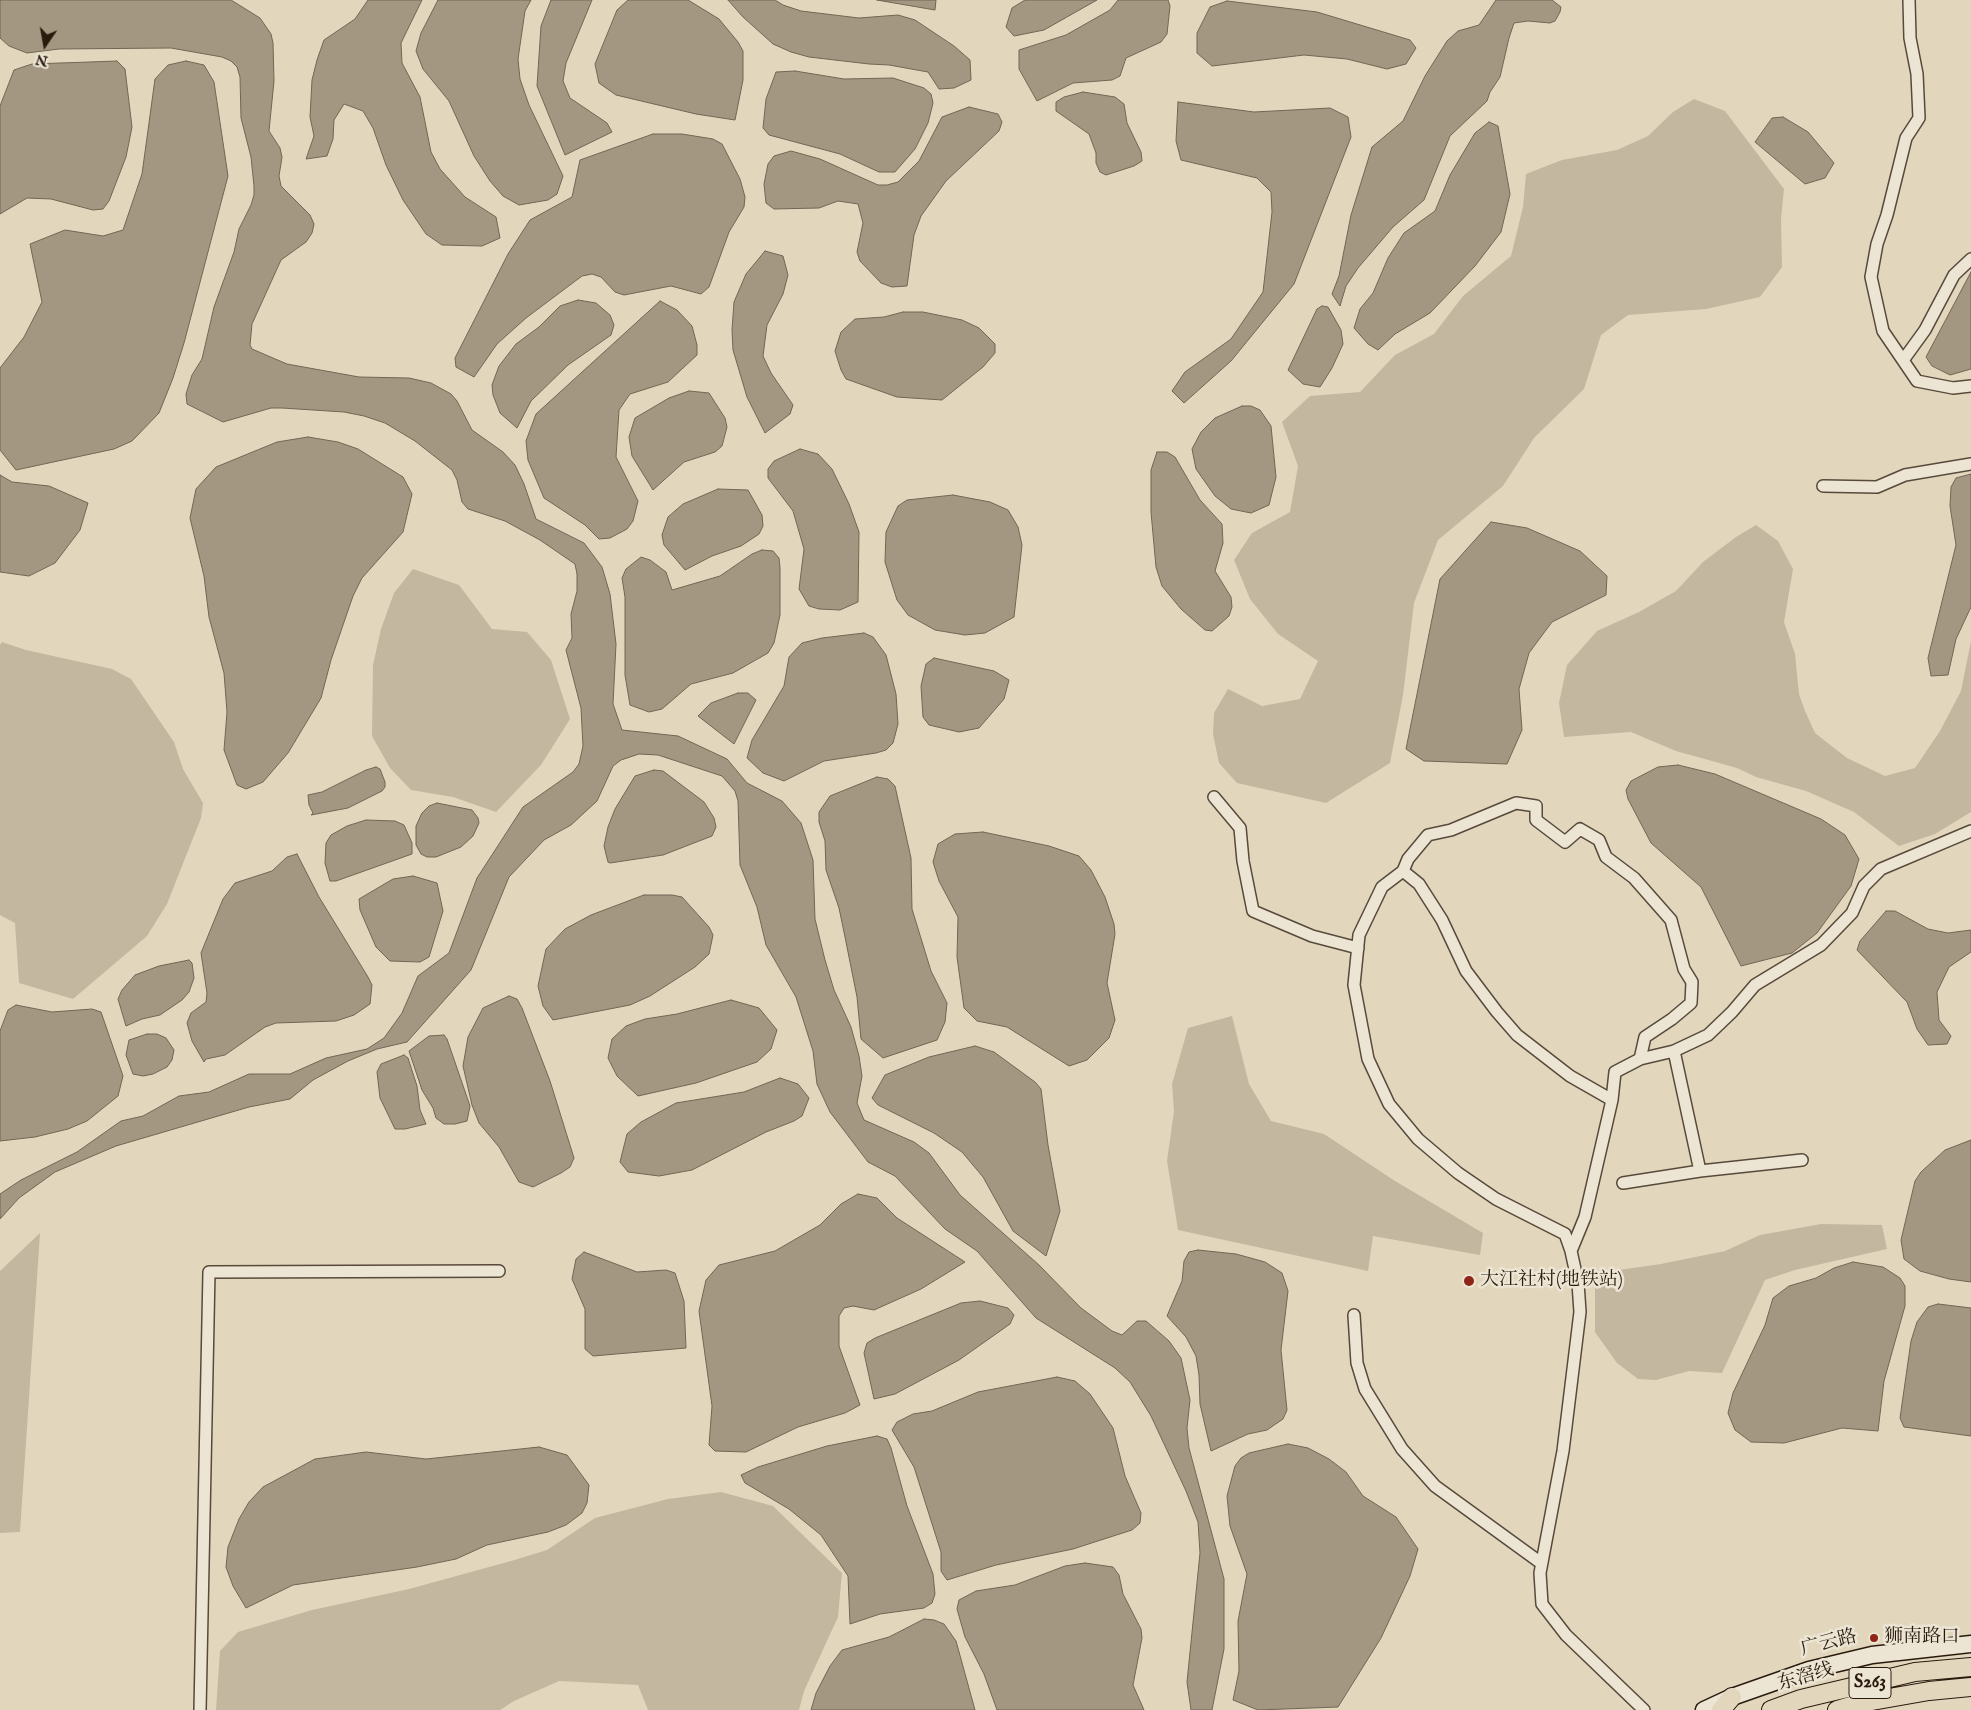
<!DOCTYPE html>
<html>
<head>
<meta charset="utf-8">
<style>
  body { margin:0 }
  #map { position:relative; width:1971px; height:1710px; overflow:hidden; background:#e2d7bd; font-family:"IM FELL English",serif }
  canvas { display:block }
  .north { position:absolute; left:20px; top:20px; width:50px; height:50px; -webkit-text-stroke:4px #ece5d4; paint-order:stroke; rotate:192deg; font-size:14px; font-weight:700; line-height:20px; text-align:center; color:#2a1a0e }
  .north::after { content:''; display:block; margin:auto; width:18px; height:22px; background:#2a1a0e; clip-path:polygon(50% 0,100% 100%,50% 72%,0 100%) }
</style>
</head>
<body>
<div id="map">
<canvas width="1971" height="1710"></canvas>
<div class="north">N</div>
</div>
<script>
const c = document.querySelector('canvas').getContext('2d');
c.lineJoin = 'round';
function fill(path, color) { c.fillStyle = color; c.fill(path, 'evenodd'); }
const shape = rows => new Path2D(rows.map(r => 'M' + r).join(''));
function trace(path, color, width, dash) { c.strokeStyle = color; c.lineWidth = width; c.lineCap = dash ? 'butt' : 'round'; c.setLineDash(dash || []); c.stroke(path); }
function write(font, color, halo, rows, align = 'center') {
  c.font = font + ' "IM FELL English","Noto Serif SC",serif'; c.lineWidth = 5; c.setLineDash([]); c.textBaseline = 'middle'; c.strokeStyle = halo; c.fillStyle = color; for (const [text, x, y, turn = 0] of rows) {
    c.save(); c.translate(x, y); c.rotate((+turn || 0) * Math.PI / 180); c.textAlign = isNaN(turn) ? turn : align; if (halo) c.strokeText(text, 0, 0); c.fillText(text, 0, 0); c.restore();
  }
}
fill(shape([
  [1694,99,1725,111,1784,189,1781,219,1782,267,1760,297,1706,309,1628,315,1601,335,1584,389,1534,438,1503,486,1438,540,1414,603,1403,695,1390,763,1326,803,1237,783,1219,763,1213,734,1214,713,1228,689,1262,706,1300,699,1318,661,1278,634,1250,599,1234,560,1252,533,1290,512,1298,466,1282,422,1310,396,1360,392,1395,355,1434,334,1463,296,1511,256,1523,207,1526,174,1562,160,1617,150,1648,136,1673,112],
  [1756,525,1778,541,1793,569,1784,622,1795,654,1799,694,1805,711,1815,733,1847,758,1885,776,1915,768,1940,731,1961,691,1971,641,1971,812,1935,834,1899,846,1854,812,1806,791,1756,777,1737,768,1676,751,1631,732,1564,737,1559,703,1567,665,1597,631,1639,612,1676,591,1703,562,1736,537],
  [413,569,459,585,492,629,527,632,551,660,570,719,541,765,496,812,453,797,411,790,390,768,372,736,373,665,381,629,394,593],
  [2,642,26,650,112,669,131,679,174,742,183,769,203,803,201,818,167,904,147,936,73,999,19,983,15,923,0,915,0,645],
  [1232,1016,1249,1084,1271,1121,1324,1134,1395,1181,1483,1233,1480,1255,1373,1236,1368,1271,1178,1230,1167,1161,1174,1111,1172,1084,1188,1028],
  [1821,1224,1882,1225,1887,1249,1795,1270,1765,1280,1722,1373,1689,1371,1656,1380,1638,1379,1617,1363,1595,1332,1595,1288,1601,1276,1619,1270,1661,1264,1725,1251,1760,1235],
  [40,1233,20,1532,0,1533,0,1271],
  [721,1492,773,1506,842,1573,838,1617,804,1691,799,1710,648,1710,638,1685,559,1681,514,1701,500,1710,216,1710,220,1651,238,1632,312,1610,409,1589,511,1561,547,1550,595,1518,668,1499]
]), '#c3b79f');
const water = shape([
  [0,0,231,0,260,18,271,34,273,43,274,81,269,131,280,148,282,157,279,176,281,186,310,215,314,224,312,233,306,242,281,260,252,324,250,345,252,349,287,364,359,377,409,378,431,383,451,394,457,401,472,430,503,452,515,465,524,484,536,519,584,543,602,567,610,594,616,644,613,704,622,730,678,736,727,759,747,783,782,801,801,823,813,860,815,919,825,960,834,990,851,1027,859,1056,862,1076,857,1103,864,1120,914,1142,929,1153,960,1195,1039,1265,1081,1308,1112,1331,1122,1335,1137,1321,1146,1321,1169,1341,1181,1358,1190,1400,1187,1428,1189,1448,1224,1579,1224,1649,1212,1710,1191,1710,1187,1682,1200,1553,1198,1522,1186,1491,1151,1416,1130,1382,1115,1368,1036,1318,977,1251,945,1229,895,1176,868,1162,830,1112,817,1084,813,1051,796,997,766,945,757,907,740,865,738,801,735,791,722,776,658,755,639,754,621,760,613,766,597,801,571,825,544,840,509,877,471,970,407,1042,377,1049,348,1061,313,1080,290,1099,249,1107,116,1146,55,1172,19,1198,0,1219,0,1194,21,1180,77,1152,121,1121,143,1116,179,1096,209,1092,249,1074,290,1074,326,1058,367,1049,384,1038,402,1013,418,976,449,953,477,878,523,807,573,772,579,764,583,746,581,708,566,650,572,638,571,614,577,591,577,574,575,564,540,540,505,521,468,509,462,502,457,480,452,470,415,441,385,423,364,416,344,412,282,408,271,408,223,422,187,404,186,394,192,375,202,359,214,307,234,252,239,229,251,205,254,195,254,186,251,157,241,118,240,77,237,67,231,61,222,57,171,48,59,49,27,53,9,46,0,38,0,0],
  [368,0,422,0,401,43,402,63,420,97,431,152,440,169,465,197,496,217,500,238,482,246,442,245,426,234,403,200,386,165,373,128,363,111,344,104,334,120,333,139,327,156,306,159,314,136,310,117,312,80,317,60,324,40,355,19,368,0],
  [438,0,531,0,525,11,518,59,520,79,529,105,563,176,557,194,548,200,519,205,503,196,490,181,474,156,449,101,423,69,416,51,421,33,438,0],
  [551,0,592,0,566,63,563,81,570,98,607,123,612,132,565,155,537,86,541,26,551,0],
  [628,0,688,0,719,19,738,42,743,51,743,80,735,120,696,114,616,95,599,83,595,64,617,10,628,0],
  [728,0,775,0,783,5,801,11,859,18,898,15,915,20,954,46,970,60,971,80,954,88,939,89,928,72,889,65,869,64,809,57,791,52,773,44,743,17,728,0],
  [877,0,936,0,935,10,877,0],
  [1025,0,1097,0,1044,30,1014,36,1006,27,1012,8,1025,0],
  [1118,0,1168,0,1170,6,1167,34,1161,42,1126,58,1120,76,1112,80,1073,83,1037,101,1019,69,1019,50,1066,35,1110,10,1118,0],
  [1496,0,1552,0,1561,7,1560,12,1555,21,1550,23,1528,21,1514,23,1509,38,1500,77,1490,92,1487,101,1450,136,1424,200,1393,227,1358,268,1346,286,1340,306,1332,294,1339,276,1351,215,1372,147,1403,121,1425,76,1447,41,1458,31,1479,25,1496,0],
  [1227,1,1317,12,1410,40,1416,48,1406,64,1387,69,1347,59,1304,55,1212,66,1197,53,1197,33,1210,7,1227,1],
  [117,61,125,69,132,127,126,157,109,201,103,209,93,210,51,199,27,198,0,214,0,106,14,70,32,64,117,61],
  [186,61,204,65,214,82,228,176,184,343,173,378,159,413,132,441,114,449,16,470,0,450,0,368,24,337,42,302,30,244,65,230,103,236,123,230,142,174,155,79,168,65,186,61],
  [795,71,844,79,893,78,924,88,931,94,933,103,928,123,915,149,895,172,879,172,840,154,769,135,763,128,766,99,776,72,795,71],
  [1083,92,1115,97,1124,104,1127,123,1141,152,1142,161,1134,166,1106,175,1100,172,1096,163,1096,153,1089,134,1056,111,1056,102,1064,97,1083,92],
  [1178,102,1254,112,1330,108,1348,117,1351,137,1294,284,1231,361,1184,403,1172,391,1185,372,1231,339,1263,292,1272,212,1271,192,1257,178,1181,160,1176,141,1178,102],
  [969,107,998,114,1002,122,999,131,946,181,921,216,914,235,907,286,892,287,881,283,860,261,857,252,863,223,858,204,838,201,819,208,774,209,766,203,764,184,768,164,774,156,791,151,820,159,878,185,887,185,898,182,919,161,942,117,969,107],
  [1783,117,1808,132,1834,163,1825,178,1805,184,1755,142,1772,118,1783,117],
  [1489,122,1498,126,1510,194,1501,232,1475,266,1430,313,1395,334,1378,350,1368,344,1354,328,1360,309,1373,293,1388,258,1404,233,1435,211,1450,175,1475,133,1489,122],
  [653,134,682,134,713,139,722,144,740,179,745,197,744,207,729,232,709,287,701,294,671,286,624,295,615,292,601,277,592,274,582,276,526,318,497,344,474,377,456,367,455,358,508,254,530,220,572,197,580,160,653,134],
  [765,251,783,256,788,275,783,294,767,325,763,356,771,373,793,405,790,414,765,433,747,397,733,350,732,330,734,302,746,274,765,251],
  [1971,272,1971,369,1950,375,1932,366,1926,357,1971,272],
  [578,300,596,303,610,315,614,325,611,335,568,365,531,401,517,428,500,413,493,395,492,385,499,366,516,344,539,327,560,306,578,300],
  [660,301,677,310,692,326,697,345,697,355,668,382,630,394,619,410,616,457,638,501,633,521,627,529,610,538,599,539,585,525,544,498,528,460,526,441,536,414,660,301],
  [1322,306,1328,307,1341,330,1343,344,1332,368,1320,387,1303,384,1288,370,1317,309,1322,306],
  [903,312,923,312,962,320,979,328,995,344,995,353,983,367,942,400,897,397,846,379,841,370,835,351,841,332,855,319,884,317,903,312],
  [689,391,709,393,725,418,727,427,722,446,715,452,684,462,653,490,632,456,629,437,635,418,669,398,689,391],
  [1242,406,1251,406,1260,410,1271,426,1276,477,1269,505,1251,513,1231,509,1215,496,1196,469,1192,449,1201,432,1215,418,1242,406],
  [308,437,338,442,358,449,403,477,412,494,403,532,362,578,353,596,331,660,321,698,288,753,263,782,246,789,237,785,224,750,227,712,224,673,209,617,204,576,190,518,196,489,216,467,277,442,308,437],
  [800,449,818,454,832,469,849,504,859,532,858,602,840,610,819,609,809,606,799,589,804,549,793,511,768,478,768,469,774,461,800,449],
  [1157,452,1167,452,1175,457,1200,500,1222,524,1223,543,1215,571,1231,597,1232,607,1229,616,1212,631,1205,630,1181,609,1162,586,1156,567,1151,512,1151,470,1157,452],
  [1971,474,1971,607,1956,639,1948,675,1931,676,1928,658,1956,545,1950,506,1951,487,1956,478,1971,474],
  [0,475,12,482,49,486,88,503,80,530,55,563,29,576,0,572,0,475],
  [718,489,748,490,762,515,763,526,759,534,741,546,712,556,685,570,664,545,662,535,668,517,683,504,718,489],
  [953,495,990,502,1008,510,1018,527,1022,545,1014,617,985,633,965,635,935,630,908,615,897,600,885,562,886,532,898,506,907,500,953,495],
  [1491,522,1527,528,1580,551,1607,576,1606,595,1552,622,1529,653,1519,689,1522,730,1507,764,1424,761,1406,749,1440,579,1491,522],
  [762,550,773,551,779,558,780,568,780,615,774,643,768,653,733,673,691,684,662,709,649,712,630,705,625,675,625,597,622,578,626,569,641,557,650,560,666,572,672,590,720,576,752,554,762,550],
  [864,633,873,637,886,655,896,694,898,724,893,743,886,750,876,753,824,761,784,781,763,773,747,758,752,740,784,686,789,657,802,643,822,638,864,633],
  [934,658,994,671,1009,680,1004,699,979,728,959,732,929,725,923,717,921,686,926,664,934,658],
  [738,693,748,693,756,700,734,744,698,716,711,703,738,693],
  [1678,765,1715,774,1821,819,1845,835,1859,859,1851,886,1817,933,1792,953,1741,966,1701,887,1651,843,1628,799,1626,790,1631,781,1658,767,1678,765],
  [376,767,380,769,385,782,385,787,382,791,348,808,311,815,313,813,309,805,308,795,322,792,366,770,376,767],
  [654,770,663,771,704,802,714,818,716,827,712,836,663,855,610,863,608,862,604,846,608,827,615,809,635,776,654,770],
  [877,777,888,779,895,786,911,858,912,909,931,971,947,1003,945,1022,937,1040,883,1058,861,1039,857,997,845,937,839,908,826,870,825,841,819,822,819,812,830,796,877,777],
  [437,803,472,810,478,818,479,823,473,836,461,847,436,857,427,857,421,854,416,845,416,826,422,813,429,806,437,803],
  [366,820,395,821,404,825,412,843,412,854,336,881,330,881,325,863,326,843,331,835,347,826,366,820],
  [983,832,1049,846,1079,856,1091,870,1105,897,1114,924,1115,934,1107,983,1115,1020,1109,1038,1087,1060,1069,1066,1007,1027,977,1021,964,1008,957,957,958,917,939,881,933,862,938,844,955,834,983,832],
  [297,854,319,897,368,977,372,985,370,1004,354,1015,336,1021,276,1023,265,1027,225,1055,206,1059,204,1062,192,1041,187,1023,191,1013,206,1002,207,993,201,953,223,899,235,883,272,871,287,857,297,854],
  [413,876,437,883,443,911,429,957,420,962,390,961,376,947,360,910,359,899,393,879,413,876],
  [644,895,672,895,682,897,709,927,713,935,709,954,695,967,650,996,630,1005,553,1020,543,1006,538,986,546,949,565,929,591,915,644,895],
  [1886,911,1895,911,1928,929,1948,933,1971,930,1971,952,1949,967,1937,992,1939,1020,1951,1036,1947,1044,1928,1045,1917,1029,1907,1002,1857,950,1860,941,1886,911],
  [189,960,192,963,194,978,189,992,182,1000,160,1015,142,1019,126,1026,118,999,122,990,135,975,159,966,189,960],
  [509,996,517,999,522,1008,550,1081,574,1158,570,1167,561,1173,533,1187,519,1182,499,1147,479,1123,472,1105,463,1066,468,1037,483,1008,509,996],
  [731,1000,759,1008,777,1030,771,1049,757,1062,696,1083,638,1096,617,1076,608,1058,612,1039,626,1026,645,1019,677,1014,731,1000],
  [16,1005,52,1012,92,1009,101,1012,123,1076,118,1096,87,1121,68,1129,35,1137,0,1141,0,1031,8,1010,16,1005],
  [147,1034,157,1034,166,1038,174,1050,172,1060,167,1067,153,1074,143,1076,133,1074,126,1055,129,1040,147,1034],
  [444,1035,447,1039,470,1106,467,1121,455,1124,444,1124,436,1118,433,1108,422,1090,409,1051,429,1036,444,1035],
  [975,1046,994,1052,1035,1082,1041,1089,1048,1145,1060,1211,1046,1256,1013,1231,983,1177,962,1152,934,1133,878,1105,872,1098,885,1075,929,1057,975,1046],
  [404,1055,408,1058,417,1086,420,1110,426,1124,405,1129,395,1129,380,1098,377,1072,381,1064,404,1055],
  [780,1078,798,1084,809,1098,802,1116,794,1121,766,1132,692,1170,659,1176,628,1172,620,1162,627,1134,641,1122,676,1103,744,1092,780,1078],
  [1971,1140,1971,1282,1949,1279,1920,1271,1904,1259,1901,1240,1915,1181,1921,1172,1945,1150,1971,1140],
  [858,1194,877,1198,897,1218,965,1262,921,1289,874,1310,853,1306,844,1308,839,1316,839,1346,860,1405,845,1413,798,1427,746,1452,715,1451,709,1445,712,1406,699,1311,706,1280,719,1265,775,1251,820,1225,841,1204,858,1194],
  [1198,1250,1236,1254,1265,1262,1282,1273,1288,1291,1281,1350,1287,1410,1283,1419,1267,1430,1248,1434,1211,1451,1200,1404,1199,1375,1196,1356,1186,1337,1167,1316,1182,1281,1184,1261,1189,1252,1198,1250],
  [584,1252,637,1272,666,1270,675,1273,684,1301,686,1348,593,1356,585,1349,585,1309,572,1279,576,1259,584,1252],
  [1853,1262,1883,1267,1900,1278,1905,1286,1905,1306,1884,1381,1878,1431,1842,1428,1784,1443,1751,1442,1735,1430,1728,1413,1733,1393,1765,1325,1773,1298,1789,1286,1816,1278,1834,1268,1853,1262],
  [980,1301,1008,1308,1014,1315,1010,1324,959,1360,895,1394,874,1399,864,1353,867,1343,875,1338,961,1303,980,1301],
  [1938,1304,1971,1308,1971,1436,1904,1427,1900,1418,1911,1341,1917,1322,1928,1307,1938,1304],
  [1057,1377,1075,1381,1090,1394,1113,1428,1125,1476,1141,1513,1140,1523,1132,1530,1073,1549,996,1565,947,1580,941,1571,941,1552,914,1467,892,1430,897,1422,913,1414,932,1411,978,1392,1057,1377],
  [877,1436,887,1439,891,1448,907,1506,933,1574,935,1594,932,1603,924,1608,880,1614,850,1624,848,1576,821,1535,789,1509,745,1483,741,1475,758,1467,827,1446,877,1436],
  [1288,1444,1308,1448,1329,1459,1346,1472,1363,1496,1396,1517,1418,1549,1410,1576,1381,1638,1338,1707,1258,1710,1233,1700,1239,1671,1238,1621,1247,1574,1230,1526,1227,1496,1235,1466,1241,1458,1249,1453,1288,1444],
  [539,1447,567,1455,589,1485,587,1503,582,1513,566,1525,548,1532,487,1545,456,1559,417,1567,293,1585,246,1608,233,1586,226,1567,228,1547,239,1519,249,1502,263,1487,315,1459,366,1452,426,1459,539,1447],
  [1085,1563,1113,1567,1119,1575,1123,1594,1141,1629,1142,1638,1133,1685,1144,1710,997,1710,984,1674,965,1637,957,1609,959,1600,976,1591,1015,1585,1065,1566,1085,1563],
  [924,1619,934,1620,944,1624,956,1641,975,1710,811,1710,816,1693,830,1666,842,1650,889,1637,924,1619]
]);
fill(water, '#a39782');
trace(water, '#736554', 1);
const minor = shape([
  [1909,0,1910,38,1917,74,1919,118,1906,138,1887,215,1877,244,1871,277,1883,331,1917,381,1953,388,1971,386],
  [1904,359,1925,330,1954,275,1971,259],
  [1823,486,1877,487,1905,475,1971,464],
  [1214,797,1240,828,1243,861,1253,911,1312,936,1358,948],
  [1403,871,1408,859,1428,835,1451,830,1516,803,1536,806,1536,820,1565,842,1580,829,1599,840,1606,857,1634,878,1671,920,1684,969,1692,982,1691,1003,1672,1019,1645,1037,1640,1059],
  [1674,1051,1700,1171],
  [1612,1100,1615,1072,1640,1059,1674,1051,1708,1035,1732,1012,1755,985,1821,945,1852,913,1864,886,1881,869,1971,831],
  [1623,1183,1700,1171,1802,1160],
  [1571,1251,1585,1217,1612,1100,1570,1076,1517,1035,1497,1012,1466,971,1442,920,1419,884,1403,871,1382,887,1359,935,1354,985,1368,1059,1389,1104,1418,1139,1458,1173,1496,1199,1565,1234,1571,1251,1578,1283,1580,1312,1563,1451,1540,1573,1542,1604,1566,1635,1644,1710],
  [1354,1315,1357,1363,1365,1389,1402,1449,1435,1486,1541,1563],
  [200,1710,209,1272,499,1271]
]);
const secondary = shape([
  [1704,1710,1732,1697,1809,1670,1872,1655,1971,1644]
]);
const primary = shape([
  [1721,1710,1732,1697],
  [1771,1710,1801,1699,1915,1672,1971,1667],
  [1837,1710,1860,1703,1929,1691,1971,1687]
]);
trace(minor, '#58493a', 14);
trace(secondary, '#2a1a0e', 19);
trace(primary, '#2a1a0e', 20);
trace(minor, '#ece5d4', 11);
trace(secondary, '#ece5d4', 16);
trace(primary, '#e2d7bd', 18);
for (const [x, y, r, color] of [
  [1469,1281,6,"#8f2418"],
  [1874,1638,5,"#8f2418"]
]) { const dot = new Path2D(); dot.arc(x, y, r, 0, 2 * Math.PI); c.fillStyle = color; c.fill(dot); trace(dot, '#ece5d4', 2); }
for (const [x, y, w] of [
  [1870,1683,42]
]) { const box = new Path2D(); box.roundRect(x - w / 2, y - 15.5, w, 31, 4); c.fillStyle = '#ece5d4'; c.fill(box); trace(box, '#2a1a0e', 1); }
write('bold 18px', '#2a1a0e', null, [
  ["S263",1870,1683]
]);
write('19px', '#2a1a0e', '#ece5d4', [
  ["大江社村(地铁站)",1480,1281],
  ["狮南路口",1884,1638]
], 'left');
write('19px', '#2a1a0e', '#ece5d4', [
  ["广云路",1829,1644,-14],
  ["东滘线",1806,1678,-16]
]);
</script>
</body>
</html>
